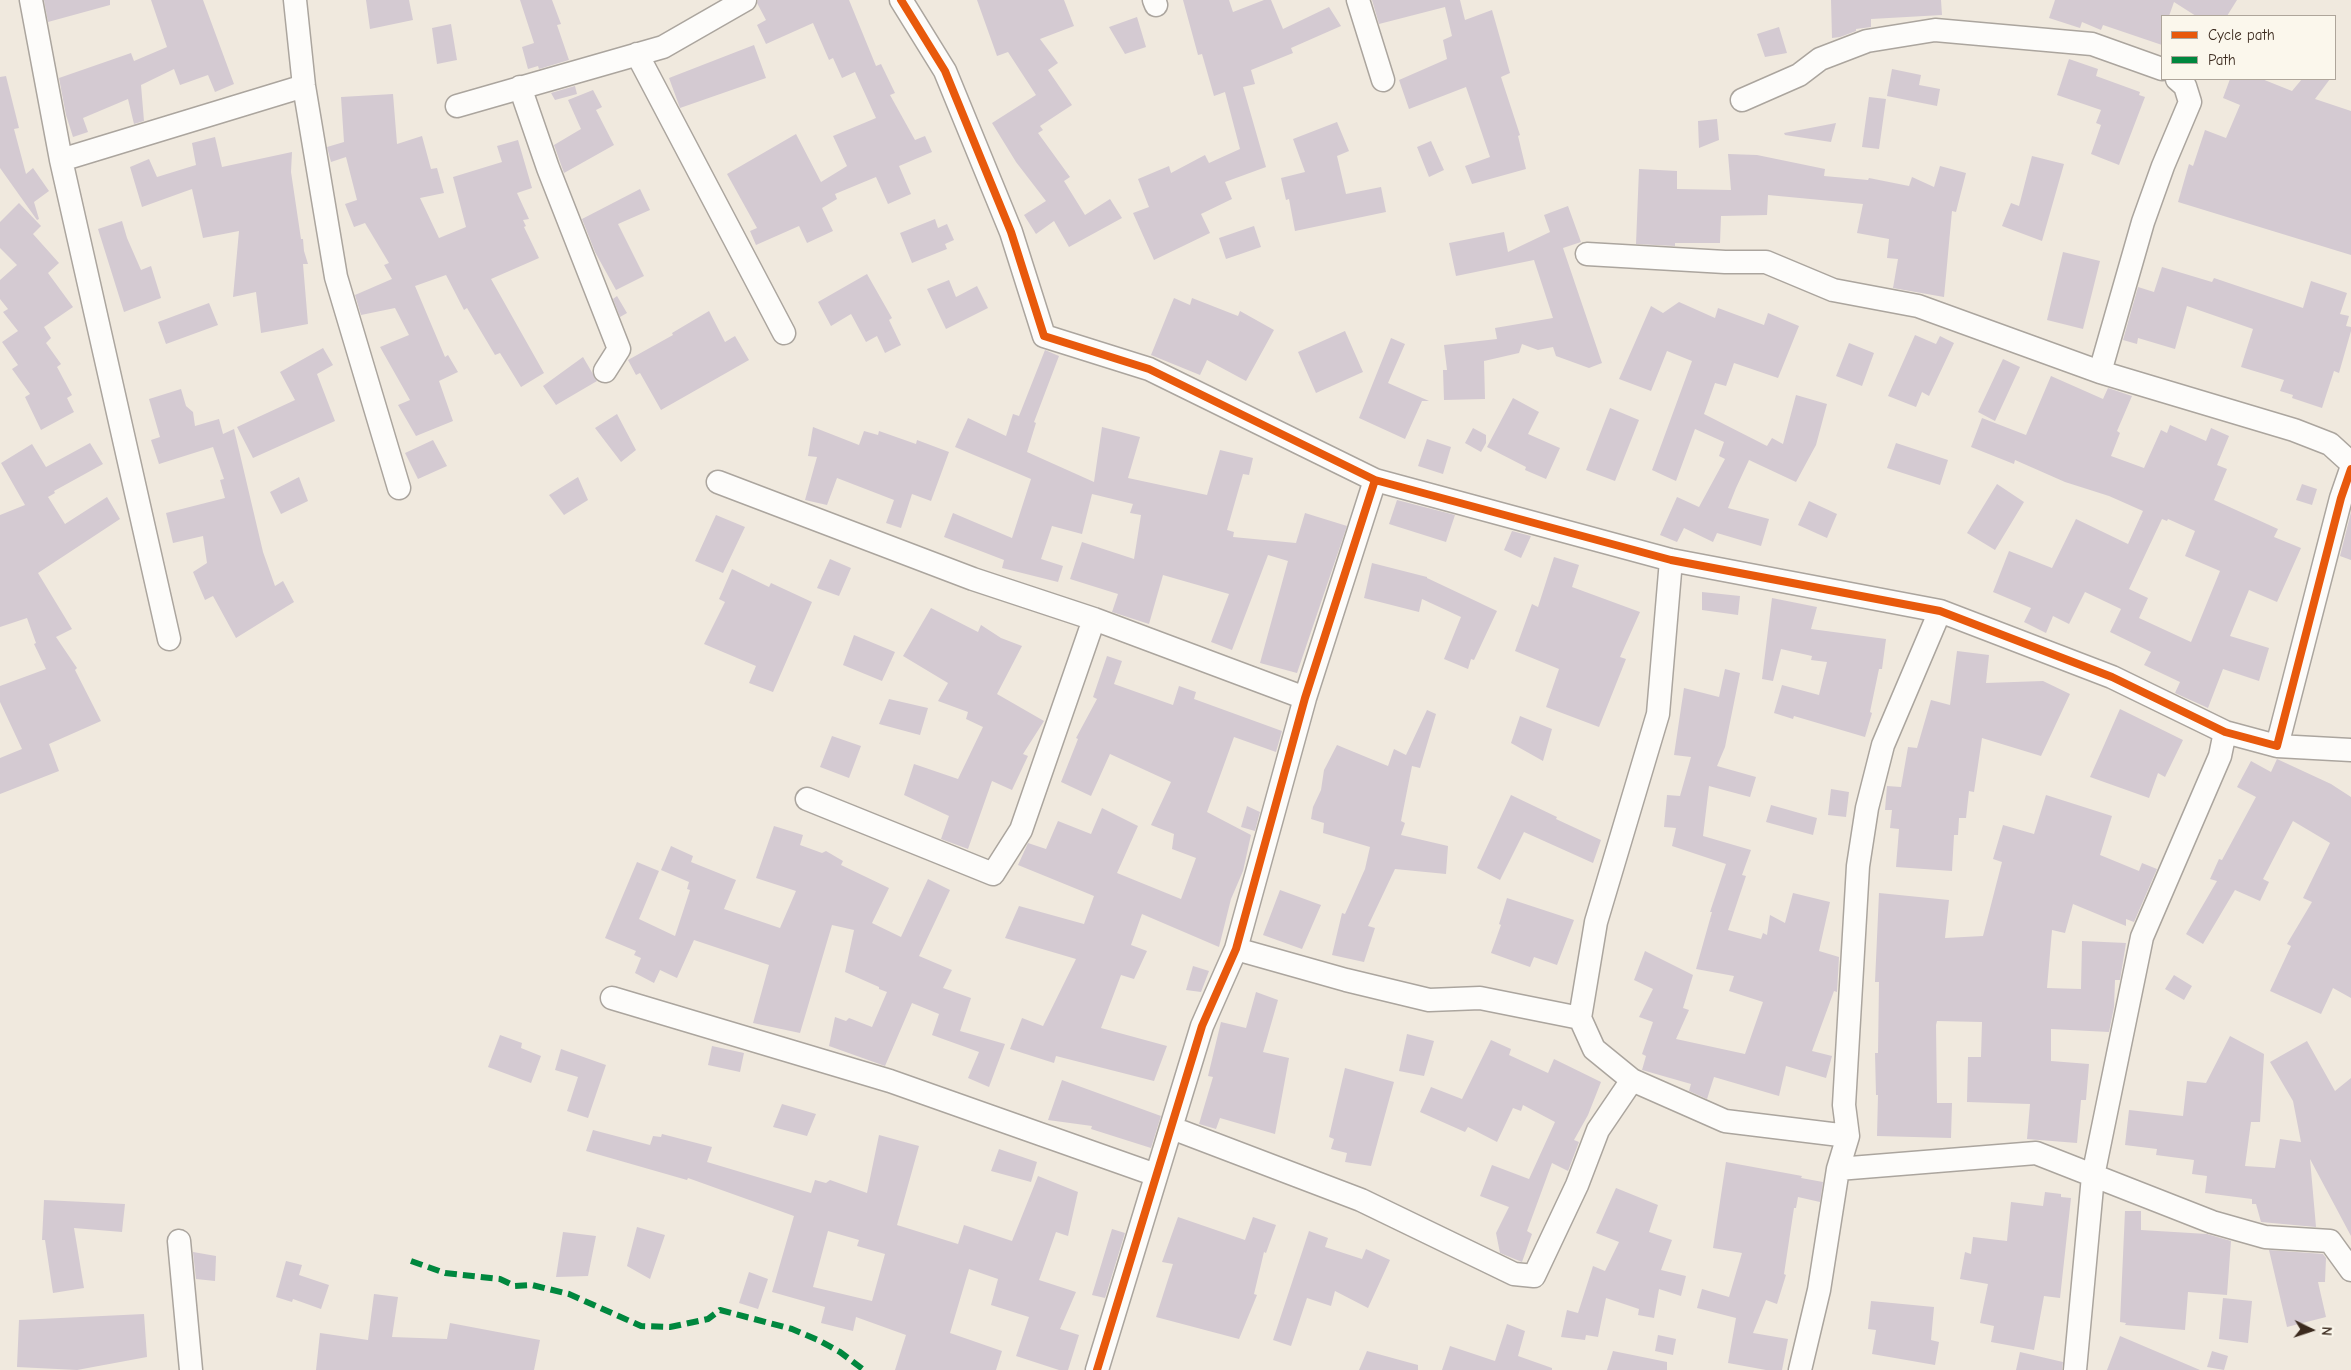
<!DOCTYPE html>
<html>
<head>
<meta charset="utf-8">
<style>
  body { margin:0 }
  #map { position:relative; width:2351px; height:1370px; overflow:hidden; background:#f0e9de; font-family:"Comic Neue",sans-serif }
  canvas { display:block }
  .legend { position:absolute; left:2161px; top:15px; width:175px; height:65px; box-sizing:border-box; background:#fbf7ec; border:1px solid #aea59a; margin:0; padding:6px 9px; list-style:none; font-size:15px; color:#3b2a1e }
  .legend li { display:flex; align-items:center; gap:10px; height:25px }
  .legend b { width:25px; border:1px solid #aea59a }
  .north { position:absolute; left:2286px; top:1305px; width:50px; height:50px; -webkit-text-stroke:4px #fbf7ec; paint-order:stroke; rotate:94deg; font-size:14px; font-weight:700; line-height:20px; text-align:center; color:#3b2a1e }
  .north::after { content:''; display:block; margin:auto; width:18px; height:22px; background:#3b2a1e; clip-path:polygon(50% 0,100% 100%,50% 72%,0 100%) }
</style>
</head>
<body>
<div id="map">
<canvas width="2351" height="1370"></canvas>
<ul class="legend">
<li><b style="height:6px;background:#e8590c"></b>Cycle path</li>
<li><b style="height:6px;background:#00873e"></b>Path</li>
</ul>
<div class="north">N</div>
</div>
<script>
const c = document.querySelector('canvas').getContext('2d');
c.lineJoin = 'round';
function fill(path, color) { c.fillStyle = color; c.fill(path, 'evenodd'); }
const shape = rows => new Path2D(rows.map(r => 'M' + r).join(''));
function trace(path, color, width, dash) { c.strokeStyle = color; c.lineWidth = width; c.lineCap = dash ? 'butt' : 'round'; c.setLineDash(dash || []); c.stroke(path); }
fill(shape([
  [44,0,110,0,110,5,48,22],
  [151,0,203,0,234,84,215,92,208,75,180,85,174,69,141,85,144,121,134,124,128,99,83,118,88,132,73,137,66,115,59,78,131,53,134,61,167,47],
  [366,0,409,0,413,20,370,29],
  [520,0,552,0,561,24,557,25,569,60,539,69,538,66,528,69,522,47,534,43],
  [758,0,849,0,876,66,881,64,895,93,890,95,915,140,925,136,932,152,899,166,911,194,888,204,876,177,835,194,837,199,822,208,833,231,807,243,799,226,756,245,750,231,757,228,727,174,796,134,821,182,847,166,833,136,876,118,855,72,842,78,833,58,829,60,813,23,766,44,757,25,766,20,757,3],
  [977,0,1064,0,1074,26,1040,39,1058,63,1048,70,1072,105,1040,126,1043,130,1038,133,1070,177,1064,181,1085,215,1110,199,1122,218,1069,247,1054,221,1036,234,1024,215,1046,201,1016,162,992,123,1036,95,1008,52,997,56],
  [1183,0,1229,0,1233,12,1264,0,1271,0,1283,29,1329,7,1341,26,1291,48,1293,53,1251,70,1255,84,1243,87,1266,167,1225,182,1232,199,1201,214,1210,233,1154,260,1133,213,1149,207,1138,179,1169,166,1171,173,1205,155,1209,163,1240,149,1225,92,1214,96,1202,54,1198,55],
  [1372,0,1460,0,1465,20,1492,10,1510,73,1501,77,1520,135,1518,136,1526,169,1472,184,1465,166,1490,157,1466,87,1409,109,1399,80,1447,59,1443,40,1452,36,1445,7,1379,24],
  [1831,0,1941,0,1942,15,1871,19,1871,27,1856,29,1856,31,1840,37,1832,38],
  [2055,0,2237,0,2227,16,2196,16,2174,2,2169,16,2162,16,2162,45,2103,25,2101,30,2082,22,2080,28,2049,18],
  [1137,17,1146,47,1125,54,1109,27],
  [451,24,457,60,437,64,432,28],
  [1779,27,1787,53,1765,57,1757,34],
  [754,45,766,78,680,108,669,78],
  [2069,59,2098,69,2096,76,2140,92,2139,95,2145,97,2119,165,2091,154,2101,125,2096,123,2101,110,2057,95],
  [1892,69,1921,75,1919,85,1940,89,1937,106,1887,96],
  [6,76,19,128,14,129,26,174,33,168,49,191,34,202,39,219,37,220,0,168,0,77],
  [2230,79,2262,79,2292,91,2302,79,2330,79,2315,99,2351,111,2351,255,2178,202,2189,164,2193,166,2205,130,2226,138,2240,105,2223,98],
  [575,86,577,94,555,100,551,93],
  [593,90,602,107,596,110,614,145,564,173,554,145,581,129,568,100],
  [393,94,397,144,422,136,431,169,437,168,444,193,420,198,439,238,466,227,453,177,502,162,497,146,518,140,532,188,517,193,529,219,523,220,526,226,524,227,539,258,491,279,544,373,521,387,500,353,495,355,467,308,464,310,446,275,415,286,445,357,448,355,458,372,439,381,453,421,416,436,398,405,410,400,380,347,409,335,395,308,361,315,355,295,392,279,384,265,389,263,365,223,354,227,345,204,357,200,346,157,331,162,327,147,344,142,341,97],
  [1869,97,1886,99,1879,149,1862,147],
  [1717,119,1719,140,1699,148,1698,121],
  [1337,122,1349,151,1337,156,1346,194,1381,187,1386,212,1295,231,1289,199,1286,200,1281,178,1305,172,1293,139],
  [1836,123,1831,142,1785,135,1784,133],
  [215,137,222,167,292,152,291,172,301,239,303,239,304,251,308,264,303,264,308,324,261,333,256,292,233,297,239,231,203,238,192,189,142,207,130,167,149,159,157,177,196,165,192,143],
  [1431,141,1444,170,1429,177,1417,147],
  [1728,154,1757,155,1825,169,1824,176,1868,180,1869,178,1909,186,1912,177,1934,187,1940,166,1966,173,1956,212,1952,211,1944,297,1893,288,1898,259,1887,258,1889,239,1857,233,1863,204,1768,195,1767,215,1721,216,1720,243,1675,243,1675,246,1636,244,1639,169,1677,171,1677,189,1731,190],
  [2032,156,2064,164,2042,241,2002,226,2011,203,2019,206],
  [640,189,650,210,618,224,644,276,616,290,595,252,582,219],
  [19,203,41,226,33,234,59,263,48,273,73,307,44,327,51,338,46,343,61,364,57,367,72,395,67,398,74,412,41,430,25,397,30,394,12,369,18,365,2,342,18,331,3,312,8,309,0,299,0,280,17,265,0,248,0,222],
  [1568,206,1581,242,1563,248,1602,363,1589,368,1556,356,1553,347,1538,350,1522,344,1519,353,1484,361,1485,399,1444,400,1443,370,1447,370,1444,345,1497,339,1495,328,1553,318,1534,260,1456,276,1449,243,1504,232,1508,252,1550,232,1544,215],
  [935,219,938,228,947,224,954,240,945,244,947,249,912,263,900,233],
  [122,221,127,238,141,270,151,266,161,298,124,312,98,229],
  [1254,226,1261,247,1226,259,1219,238],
  [2063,252,2100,261,2083,329,2047,320],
  [2162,267,2212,282,2214,278,2303,308,2311,281,2347,293,2340,314,2349,316,2346,326,2351,327,2351,331,2339,373,2334,371,2322,408,2292,398,2293,395,2280,391,2284,380,2241,367,2253,329,2187,306,2175,349,2138,338,2137,344,2123,340,2138,287,2154,292],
  [867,274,892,318,889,320,901,345,885,353,877,336,866,342,851,314,831,326,818,302],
  [949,280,956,297,977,286,988,308,946,329,927,289],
  [617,296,627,313,620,317,613,299],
  [1174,298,1190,305,1192,298,1238,316,1240,311,1274,330,1246,381,1207,360,1200,375,1151,355],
  [1679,302,1715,318,1718,308,1764,325,1768,313,1799,326,1778,378,1734,363,1726,386,1715,383,1704,414,1767,446,1772,438,1783,444,1796,395,1827,404,1816,445,1796,482,1749,460,1736,488,1728,508,1769,519,1761,546,1717,533,1713,542,1684,528,1677,542,1660,535,1677,497,1699,507,1725,459,1719,456,1724,442,1695,429,1676,481,1652,470,1692,361,1667,351,1651,391,1619,379,1651,306,1663,313],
  [209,303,218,325,166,344,158,322],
  [709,311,725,342,735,336,749,360,661,410,640,373,636,375,628,360,673,335,672,333],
  [1345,331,1363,372,1316,393,1298,352],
  [1915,335,1936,344,1940,336,1954,343,1929,396,1922,392,1916,407,1888,396],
  [1391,338,1405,344,1388,383,1429,401,1422,401,1405,439,1359,418],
  [1849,343,1874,353,1862,386,1836,376],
  [323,348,333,365,317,374,335,421,253,458,237,427,295,400,280,372],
  [1045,350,1059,356,1034,422,1036,423,1027,452,1094,482,1102,427,1140,437,1128,478,1207,495,1220,450,1253,458,1249,475,1243,474,1227,530,1234,532,1233,537,1296,543,1305,513,1347,526,1297,673,1260,663,1288,561,1268,555,1232,650,1211,642,1229,594,1163,575,1149,624,1112,612,1118,594,1070,579,1082,542,1134,559,1141,515,1130,513,1133,504,1092,494,1082,534,1052,526,1041,559,1063,566,1058,582,1002,568,1004,560,944,537,953,513,1012,538,1031,479,955,447,968,418,1006,436,1013,414,1019,416],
  [583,357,597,381,556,405,543,386],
  [2003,359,2020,367,1995,421,1978,412],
  [2051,376,2103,399,2108,388,2132,396,2117,431,2120,433,2111,456,2144,468,2161,430,2167,433,2170,425,2206,441,2211,428,2229,436,2217,465,2227,469,2214,500,2278,529,2274,537,2301,548,2277,602,2249,590,2230,636,2269,648,2259,681,2223,669,2208,708,2175,693,2180,682,2144,665,2151,652,2110,632,2121,609,2085,592,2069,624,2053,616,2046,633,2024,622,2031,608,1993,592,2009,551,2052,568,2076,519,2128,544,2143,511,2109,496,2065,482,2015,460,2014,464,1971,447,1982,418,2026,435],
  [2162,519,2167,521,2168,519,2195,531,2185,556,2220,571,2191,642,2139,618,2148,598,2129,589],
  [181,389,186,406,193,412,195,426,219,419,223,434,234,429,263,552,275,586,283,581,294,602,236,638,213,596,205,600,193,572,207,563,203,536,173,543,166,513,225,498,220,480,224,479,213,447,159,464,151,440,160,437,149,399],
  [1513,398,1539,412,1528,434,1560,448,1546,479,1525,470,1526,467,1487,447],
  [1610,408,1639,420,1615,481,1586,470],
  [617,414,636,450,621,462,595,428],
  [813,427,859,445,864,431,878,435,879,431,916,444,917,440,949,452,931,501,912,494,901,528,886,523,894,500,837,478,827,505,805,500,817,457,808,456],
  [1473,428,1486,435,1486,443,1481,452,1465,443],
  [1427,439,1451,447,1443,474,1418,466],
  [433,440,447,466,418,479,405,453],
  [90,443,103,464,54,491,55,493,48,497,65,524,107,497,120,519,38,573,72,629,56,637,77,668,75,670,101,721,49,744,59,771,0,794,0,758,22,749,0,702,0,686,46,669,34,644,36,643,27,618,0,627,0,515,25,505,1,463,32,444,46,467],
  [1896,443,1948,460,1940,485,1887,468],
  [299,477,308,501,281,514,270,492],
  [578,477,588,500,564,515,549,495],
  [1997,484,2024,502,1995,550,1967,533],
  [2302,484,2317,489,2312,505,2296,500],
  [1397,500,1455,515,1446,542,1389,524],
  [1809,501,1837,514,1827,538,1798,525],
  [2351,512,2351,560,2340,556],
  [716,515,745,527,723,573,695,561],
  [1512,531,1531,536,1521,558,1504,550],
  [1554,557,1579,565,1572,587,1640,612,1620,657,1626,659,1599,727,1546,707,1559,669,1515,651,1532,604,1538,607],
  [830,559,851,568,839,596,817,588],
  [1372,563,1427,577,1427,578,1497,611,1474,660,1471,659,1468,669,1444,659,1461,617,1422,599,1419,612,1364,598],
  [732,569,769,587,771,583,812,602,773,692,749,683,756,666,704,644,725,602,719,599],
  [1702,592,1740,596,1738,615,1702,610],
  [1772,598,1817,607,1811,629,1886,639,1882,669,1879,669,1870,712,1872,713,1865,737,1794,716,1793,719,1774,713,1782,685,1819,695,1827,662,1811,660,1812,656,1781,649,1773,681,1762,679],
  [931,608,978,632,981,625,1001,638,1022,646,997,694,1044,721,1023,754,1028,756,1012,790,992,781,968,849,941,839,949,816,904,795,914,764,958,779,983,727,966,719,968,712,938,701,948,683,903,656],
  [854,635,895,652,882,681,843,665],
  [1957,651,1989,655,1986,683,2043,681,2070,694,2041,756,1982,738,1974,792,1969,791,1966,818,1959,818,1958,835,1954,835,1952,871,1896,867,1899,829,1890,828,1892,810,1885,810,1887,786,1901,787,1908,747,1917,748,1931,700,1950,705],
  [1107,656,1122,661,1114,684,1173,705,1179,686,1196,692,1194,699,1282,731,1276,752,1234,737,1207,812,1251,835,1243,871,1231,899,1219,947,1142,914,1131,945,1147,951,1134,979,1121,975,1101,1028,1167,1046,1154,1081,1056,1056,1054,1063,1010,1049,1022,1018,1043,1026,1076,959,1005,938,1019,906,1084,924,1094,896,1018,865,1028,843,1046,849,1058,821,1091,834,1102,808,1138,826,1117,873,1181,899,1196,858,1172,849,1174,834,1151,825,1171,782,1110,754,1091,796,1061,782,1078,739,1076,738,1097,699,1093,697],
  [1725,669,1740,673,1725,747,1717,766,1756,777,1750,797,1709,786,1703,836,1751,850,1742,875,1746,876,1728,930,1761,939,1763,933,1767,935,1770,915,1785,923,1793,893,1830,902,1819,951,1839,957,1837,992,1834,991,1812,1051,1832,1056,1826,1078,1786,1066,1779,1096,1714,1077,1707,1099,1689,1091,1691,1084,1642,1070,1646,1056,1642,1054,1653,1022,1639,1017,1653,989,1634,980,1645,951,1693,975,1683,1008,1689,1010,1676,1039,1745,1054,1763,1002,1729,991,1734,976,1696,969,1712,912,1710,912,1726,864,1672,846,1676,828,1664,827,1667,795,1680,796,1691,757,1674,755,1684,688,1719,697],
  [889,699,928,708,920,735,879,724],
  [2120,709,2183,740,2165,777,2158,773,2149,798,2090,777],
  [1427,710,1436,714,1420,768,1412,766,1401,821,1405,823,1401,835,1448,846,1446,874,1395,869,1368,926,1375,928,1364,962,1332,955,1342,913,1345,914,1365,869,1370,847,1323,833,1324,823,1311,819,1313,807,1321,790,1324,770,1337,745,1388,766,1394,749,1406,755],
  [1520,716,1552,729,1543,761,1511,743],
  [832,736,861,746,849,778,820,767],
  [2277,759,2331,784,2351,797,2351,998,2333,988,2321,1014,2270,991,2291,946,2287,944,2312,902,2303,898,2330,843,2293,821,2263,879,2269,882,2260,901,2235,890,2203,944,2186,934,2217,881,2210,879,2219,859,2222,860,2256,797,2237,787,2251,761,2271,772],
  [1831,789,1849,792,1846,817,1828,815],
  [1511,795,1557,817,1556,819,1601,840,1593,863,1524,832,1500,880,1477,868],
  [2046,795,2112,816,2100,855,2139,871,2142,863,2157,869,2134,922,2126,919,2126,926,2073,904,2065,933,2052,930,2047,988,2081,989,2082,941,2126,943,2120,980,2115,980,2114,1007,2109,1032,2051,1029,2051,1061,2089,1064,2086,1100,2081,1100,2077,1143,2027,1139,2030,1104,1967,1102,1968,1057,1981,1057,1982,1022,1937,1021,1936,1025,1937,1103,1952,1103,1951,1138,1877,1136,1878,1095,1876,1095,1875,1053,1878,1053,1879,982,1875,982,1879,893,1949,900,1945,938,1983,936,2002,862,1993,859,2003,825,2034,834],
  [1771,805,1817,818,1813,835,1766,822],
  [1247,806,1260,812,1255,831,1241,827],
  [774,826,803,835,800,845,822,853,826,851,843,861,841,865,889,888,872,923,901,937,928,879,950,890,919,956,952,970,943,988,971,998,960,1031,1005,1044,989,1087,968,1078,979,1052,932,1035,939,1014,912,1003,885,1066,829,1046,835,1017,846,1021,849,1018,872,1027,887,992,879,989,879,987,845,972,854,930,832,925,800,1033,753,1023,769,965,694,940,677,978,660,970,654,983,635,973,641,958,634,955,636,951,605,938,637,862,659,871,639,919,675,936,690,890,687,889,689,882,661,870,671,846,693,856,691,862,736,880,724,909,780,928,796,891,756,878],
  [1280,890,1321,905,1302,949,1263,935],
  [1507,898,1574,920,1557,965,1534,957,1530,967,1491,953,1501,925,1499,924],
  [1193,966,1209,971,1201,992,1186,990],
  [2174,975,2192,986,2184,1000,2165,989],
  [1256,992,1278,1000,1263,1052,1289,1058,1275,1134,1220,1118,1216,1129,1199,1124,1213,1077,1208,1076,1221,1022,1246,1028],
  [1407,1034,1434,1041,1424,1076,1399,1071],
  [500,1035,522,1043,521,1048,541,1056,531,1083,488,1067],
  [2230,1036,2264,1054,2260,1122,2251,1122,2245,1166,2275,1168,2280,1139,2301,1142,2293,1101,2270,1062,2307,1041,2335,1091,2351,1078,2351,1236,2310,1159,2316,1227,2261,1222,2256,1204,2252,1204,2252,1199,2205,1193,2207,1176,2192,1174,2194,1160,2156,1155,2157,1149,2125,1145,2129,1110,2183,1116,2187,1081,2206,1083],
  [1491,1040,1511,1049,1509,1055,1548,1073,1554,1059,1601,1082,1588,1115,1574,1140,1579,1142,1568,1171,1552,1163,1527,1231,1532,1234,1522,1262,1500,1253,1496,1233,1509,1207,1480,1196,1492,1165,1529,1179,1555,1122,1523,1105,1521,1111,1513,1108,1497,1142,1468,1127,1465,1132,1420,1112,1431,1087,1462,1099],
  [712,1046,744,1053,740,1072,708,1065],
  [561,1049,606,1065,588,1118,567,1111,578,1077,555,1070],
  [1345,1068,1394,1082,1371,1166,1345,1162,1347,1153,1331,1149,1334,1139,1329,1137],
  [1062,1080,1161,1116,1151,1148,1091,1129,1092,1126,1048,1120],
  [782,1104,816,1114,807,1136,773,1127],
  [593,1130,650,1145,653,1136,661,1137,662,1134,712,1147,707,1162,811,1193,815,1180,826,1183,830,1180,867,1193,879,1135,919,1146,897,1225,958,1244,964,1225,1012,1241,1038,1176,1078,1192,1068,1236,1056,1232,1039,1280,1076,1292,1060,1329,1079,1335,1068,1370,1059,1370,1016,1356,1029,1317,991,1305,998,1279,969,1269,950,1333,1002,1351,996,1370,895,1370,906,1335,856,1317,853,1331,821,1323,825,1307,772,1292,794,1216,688,1178,687,1180,586,1151],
  [828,1231,859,1240,857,1246,885,1254,872,1301,813,1287],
  [999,1149,1037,1162,1031,1182,991,1171],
  [1726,1162,1802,1176,1801,1178,1823,1182,1820,1202,1798,1197,1796,1208,1794,1208,1784,1274,1786,1275,1777,1304,1766,1300,1753,1333,1788,1339,1782,1370,1766,1370,1728,1363,1736,1318,1697,1308,1702,1289,1729,1297,1742,1253,1713,1248],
  [1616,1188,1658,1205,1649,1232,1672,1240,1661,1270,1686,1276,1681,1296,1659,1289,1654,1318,1638,1315,1639,1309,1606,1298,1598,1337,1586,1335,1585,1340,1561,1337,1567,1310,1578,1313,1593,1266,1605,1271,1619,1242,1596,1233],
  [2045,1192,2061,1194,2061,1197,2071,1198,2060,1298,2044,1296,2034,1350,1991,1342,1994,1326,1980,1323,1988,1284,1960,1279,1965,1252,1971,1254,1973,1237,2007,1241,2011,1202,2043,1206],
  [44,1200,125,1204,122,1232,74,1228,84,1288,53,1293,45,1240,42,1240],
  [2125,1211,2141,1211,2141,1230,2207,1234,2231,1241,2227,1295,2188,1292,2185,1330,2125,1325,2126,1323,2120,1322],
  [1178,1217,1245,1240,1253,1217,1276,1225,1266,1253,1264,1252,1254,1294,1257,1295,1239,1339,1156,1317,1173,1264,1162,1262],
  [637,1227,665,1235,650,1279,627,1266],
  [1112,1229,1125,1233,1105,1298,1092,1295],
  [1309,1231,1328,1238,1325,1247,1362,1259,1366,1249,1390,1260,1368,1308,1335,1291,1331,1306,1307,1298,1291,1346,1273,1340],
  [563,1232,596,1236,588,1276,556,1277],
  [2269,1250,2323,1254,2326,1258,2325,1282,2318,1282,2326,1317,2287,1327],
  [193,1252,216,1256,215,1281,196,1279],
  [286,1261,302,1265,299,1275,329,1285,321,1309,293,1299,292,1302,276,1297],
  [749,1272,768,1279,758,1309,739,1303],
  [374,1294,398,1297,392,1337,447,1339,450,1323,540,1340,534,1370,316,1370,320,1333,368,1340],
  [2223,1298,2252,1301,2248,1343,2219,1339],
  [1871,1301,1934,1307,1931,1340,1939,1342,1935,1365,1872,1354,1876,1330,1868,1329],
  [144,1314,147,1357,77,1370,17,1367,19,1320],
  [1507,1324,1525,1331,1518,1356,1552,1368,1552,1370,1442,1370,1450,1346,1495,1361],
  [1658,1335,1676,1339,1673,1355,1655,1351],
  [2120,1336,2200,1370,2107,1370],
  [1367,1351,1418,1365,1418,1370,1359,1370],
  [1613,1351,1667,1362,1667,1370,1607,1370],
  [2212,1351,2228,1356,2224,1370,2207,1367],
  [2020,1352,2063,1362,2062,1370,2016,1370]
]), '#d4cad2');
const minor = shape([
  [31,0,61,160,169,639],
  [295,0,304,86,336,277,399,488],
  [901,0,945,71,1011,232,1044,336,1149,369,1375,480,1671,560,1940,611,2112,677,2225,732,2277,746,2341,498,2351,469],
  [1154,0,1156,5],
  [1358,0,1383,80],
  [637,54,784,333],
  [520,87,548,168,619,349,605,371],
  [1742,100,1799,75,1820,59,1867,41,1935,30,2092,44,2162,69],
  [457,106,663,47,745,0],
  [61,160,304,86],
  [1587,254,1725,262,1766,262,1833,290,1918,306,2100,372,2294,430,2330,444,2351,463],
  [2100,372,2143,222,2163,166,2190,102,2185,86,2177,79],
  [718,482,973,579,1094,619,1305,698],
  [1671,560,1658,714,1596,922,1580,1018,1594,1049,1632,1080,1725,1121,1848,1136],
  [2277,746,2351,750],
  [807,799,993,874,1021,830,1094,619],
  [1236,949,1346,980,1429,1000,1480,998,1580,1018],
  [612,998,890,1081,1156,1175],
  [1172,1128,1361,1200,1514,1274,1534,1276,1577,1185,1598,1130,1632,1080],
  [1838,1169,2036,1153,2212,1222,2265,1237,2330,1241,2351,1270],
  [179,1241,191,1370],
  [1097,1370,1202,1026,1236,949,1305,698,1375,480],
  [1800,1370,1819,1290,1838,1169,1848,1136,1844,1105,1858,866,1867,808,1883,745,1940,611],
  [2075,1370,2093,1176,2142,937,2220,756,2225,732]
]);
trace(minor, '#aba59e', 25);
trace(minor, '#fdfcfa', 22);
trace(shape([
  [411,1261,445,1273,500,1279,515,1286,532,1285,569,1294,641,1326,670,1327,708,1319,720,1310,792,1329,818,1340,840,1352,864,1370]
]), '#00873e', 6, [12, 6]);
trace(shape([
  [901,0,945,71,1011,232,1044,336,1149,369,1375,480,1671,560,1940,611,2112,677,2225,732,2277,746,2341,498,2351,469],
  [1097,1370,1202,1026,1236,949,1305,698,1375,480]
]), '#e8590c', 8);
</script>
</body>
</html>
